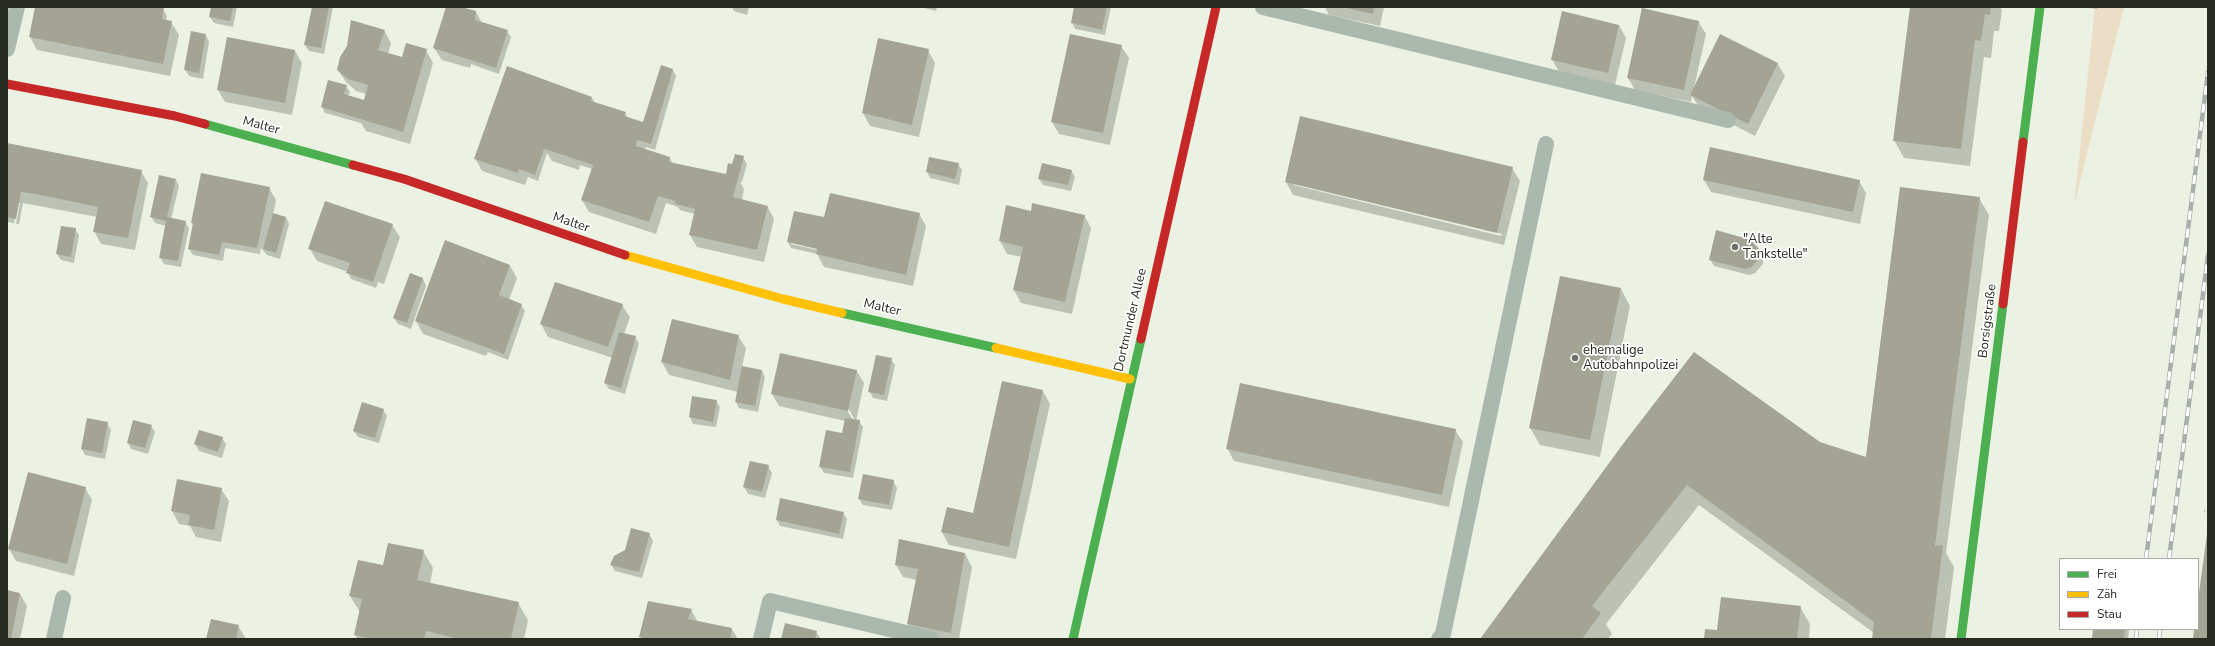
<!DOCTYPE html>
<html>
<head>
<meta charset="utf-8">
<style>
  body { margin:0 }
  #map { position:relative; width:2215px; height:646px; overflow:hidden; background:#ebf2e3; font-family:"Nunito Sans",sans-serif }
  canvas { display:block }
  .frame { position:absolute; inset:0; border:8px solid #272b21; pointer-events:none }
  .legend { position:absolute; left:2059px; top:558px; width:140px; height:72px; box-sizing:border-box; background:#fff; border:1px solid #a9aaa6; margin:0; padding:5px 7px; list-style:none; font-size:12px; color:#272b21 }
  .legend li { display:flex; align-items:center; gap:8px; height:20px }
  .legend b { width:20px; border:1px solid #a9aaa6 }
</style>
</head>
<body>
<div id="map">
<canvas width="2215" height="646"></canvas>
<div class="frame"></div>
<ul class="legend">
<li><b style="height:5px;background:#4caf50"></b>Frei</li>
<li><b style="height:5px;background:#ffc107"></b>Zäh</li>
<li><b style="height:5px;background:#c62828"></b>Stau</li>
</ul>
</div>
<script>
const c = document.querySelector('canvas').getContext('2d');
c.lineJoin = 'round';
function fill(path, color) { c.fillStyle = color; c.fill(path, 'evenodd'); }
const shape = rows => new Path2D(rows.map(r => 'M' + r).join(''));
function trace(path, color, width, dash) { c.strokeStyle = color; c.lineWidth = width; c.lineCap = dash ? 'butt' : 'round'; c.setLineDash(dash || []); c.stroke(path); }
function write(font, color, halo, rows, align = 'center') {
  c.font = font + ' "Nunito Sans",sans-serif'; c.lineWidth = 3.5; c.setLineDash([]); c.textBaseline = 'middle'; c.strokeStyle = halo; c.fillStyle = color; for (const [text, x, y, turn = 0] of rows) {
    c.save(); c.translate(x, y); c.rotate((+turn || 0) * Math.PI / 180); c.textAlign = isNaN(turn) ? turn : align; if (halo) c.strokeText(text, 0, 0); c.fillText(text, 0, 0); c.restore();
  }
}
fill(shape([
  [2095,7,2124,7,2074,206]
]), '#ecdec6');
fill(shape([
  [36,7,152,7,163,9,167,16,166,21,171,22,179,35,170,76,37,50,30,37],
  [212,7,237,7,233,27,214,23,210,17],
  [313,7,333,7,324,54,309,51,305,45],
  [447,7,458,7,476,12,482,23,507,31,511,37,499,74,471,64,470,68,442,60,434,48],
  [732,7,749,7,747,15,734,11],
  [920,7,937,7,936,11],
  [1075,7,1111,7,1105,35,1075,29,1072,22],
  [1325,7,1384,7,1380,26,1329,15],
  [1912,7,2000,7,2002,10,1999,31,1994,31,1991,58,1984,57,1970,166,1904,158,1894,140],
  [2079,7,2097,7,2097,9],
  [1698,21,1706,34,1694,88,1777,63,1785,76,1755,136,1699,107,1692,96,1691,102,1635,90,1628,78],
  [1619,25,1626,38,1615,85,1559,72,1552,59],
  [384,30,391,43,388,54,403,59,426,50,433,63,410,144,366,131,361,123,325,113,322,107,346,86,350,92,348,96,364,101,366,94,356,91,346,82,338,70],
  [206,35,209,42,203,79,189,76,185,69],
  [879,40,928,50,935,63,919,137,870,126,863,113],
  [1121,46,1129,58,1110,145,1059,134,1052,122],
  [295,51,302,63,292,115,225,102,218,90],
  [662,66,673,70,676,76,655,150,646,147,645,150,670,158,673,164,727,175,733,165,743,157,747,164,742,182,740,182,744,189,742,200,767,206,774,219,764,262,697,247,690,235,695,214,680,210,678,207,666,203,656,234,589,212,582,200,592,169,580,165,579,170,552,161,547,153,538,181,528,177,525,185,482,171,475,158,592,98,595,103,625,113,628,118,643,125],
  [7,144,141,171,148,183,135,250,101,244,94,231,97,217,23,203,19,224,7,222],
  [18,203,20,203,16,224,14,223],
  [958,164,962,170,959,185,930,178,927,172],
  [1512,168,1520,181,1504,245,1293,195,1286,182],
  [1294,183,1502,234,1501,236,1294,185],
  [1071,170,1075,177,1071,191,1043,185,1039,179],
  [176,180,179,186,171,219,185,222,189,228,181,267,164,264,160,257,166,226,155,223,151,217],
  [1704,180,1859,181,1866,193,1860,224,1711,192],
  [269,188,276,200,273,214,286,217,289,224,280,259,267,255,261,248,260,254,225,248,223,261,193,255,189,249,194,227,192,223],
  [1900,188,1979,198,1989,215,1946,553,1954,567,1945,639,1873,639,1874,633,1699,505,1606,624,1612,634,1608,639,1481,639,1626,441,1820,443,1866,458],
  [1007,206,1032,212,1084,215,1091,228,1072,314,1021,303,1014,290,1022,257,1007,254,1000,241],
  [919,214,926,226,913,286,824,267,817,254,791,248,788,242,824,218],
  [791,242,822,249,822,251,791,244],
  [392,225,400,237,384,284,378,282,376,288,351,279,348,272,317,261,310,249],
  [75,229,79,235,74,263,61,260,57,254],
  [446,241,510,266,517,278,509,300,521,305,525,311,508,360,488,352,486,356,423,334,416,321],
  [1759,251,1763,257,1763,264,1755,273,1749,275,1714,266,1710,259],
  [410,274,423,279,426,286,411,329,398,324,394,318],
  [555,283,622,305,630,317,624,334,635,337,639,343,625,394,609,389,605,383,613,358,548,337,541,324],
  [1621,289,1630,306,1600,457,1540,445,1530,428],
  [673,320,738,336,746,348,742,367,762,371,765,377,758,412,739,408,736,402,738,392,669,375,662,362],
  [891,359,895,365,887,401,873,398,870,392],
  [856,370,864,383,856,421,859,421,863,427,853,478,824,473,820,466,842,435,845,421,779,406,772,394],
  [847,406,855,420,853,420,845,407],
  [1043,391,1050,404,1016,559,949,545,942,532,974,514],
  [693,397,716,401,720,407,716,427,693,424,690,417],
  [383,410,387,416,379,443,358,437,354,431],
  [107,423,111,430,105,459,85,455,82,449],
  [151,426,155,432,148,454,131,449,128,443],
  [1455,430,1463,442,1449,507,1234,461,1227,448],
  [222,438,226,444,222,458,199,451,195,444],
  [751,462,768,466,772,473,765,498,748,494,744,487],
  [893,481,897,488,892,510,863,505,859,499],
  [85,488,92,500,74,576,16,561,9,549],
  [221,489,229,501,221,542,196,537,190,526,179,524,172,511],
  [843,513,847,519,843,539,780,526,777,520],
  [649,534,653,541,642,578,615,571,611,565,626,550],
  [2208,535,2208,639,2194,639,2196,629,2198,629,2198,612],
  [900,540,965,554,972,567,959,639,928,639,916,636,908,624,917,580,903,577,896,565],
  [423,551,433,568,430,584,518,603,528,620,524,639,358,639,355,635,360,612,350,596,383,566],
  [7,591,20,594,27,606,20,639,7,639],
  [1800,607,1810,624,1809,639,1705,639,1718,631],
  [691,610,698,622,731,628,738,639,642,639,641,637],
  [238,626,246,639,207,639],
  [2094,629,2129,629,2128,639,2093,639],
  [816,632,821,639,782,639]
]), '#0003');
fill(shape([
  [35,7,164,8,162,19,172,21,163,64,29,37],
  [211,7,233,7,230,21,209,17],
  [312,7,329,7,321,48,304,45],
  [446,7,461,7,476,11,475,20,508,30,496,68,433,48],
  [1074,7,1107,7,1102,30,1071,23],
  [1342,7,1374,7,1373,14],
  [1910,7,1991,7,1990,15,1985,14,1981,41,1975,40,1961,149,1893,141],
  [1642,8,1699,21,1684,90,1627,78],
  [1562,11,1619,25,1608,73,1551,60],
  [351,20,385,30,378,50,402,57,406,43,427,49,403,132,321,107,328,80,347,85,344,94,364,100,368,85,348,79,337,70,340,57,347,46],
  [191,31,206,34,199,73,184,70],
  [1070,34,1122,45,1103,133,1051,122],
  [1720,34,1778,63,1748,124,1690,95],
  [227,37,295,50,285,103,217,90],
  [878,38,929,49,912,125,862,113],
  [661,65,673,69,651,144,637,140,636,146,670,157,669,162,726,174,728,163,732,164,735,154,744,156,733,197,768,206,757,250,689,235,695,209,675,204,675,201,658,196,649,222,581,200,593,165,572,158,544,149,535,175,519,169,518,173,474,159,507,66,592,97,591,101,626,112,624,116,643,122],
  [1300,116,1513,167,1497,233,1285,182],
  [7,143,142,170,128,238,93,232,98,207,36,194,21,192,16,219,7,217],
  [1710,147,1860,180,1853,212,1703,180],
  [929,157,959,163,955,179,926,172],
  [1042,163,1072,170,1068,185,1038,179],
  [201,173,270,187,257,248,222,242,219,255,188,249,193,223,191,223],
  [159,175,176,179,167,217,186,221,178,261,159,258,166,221,150,217],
  [1900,187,1980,197,1935,546,1943,545,1931,639,1872,639,1874,622,1687,485,1592,606,1601,613,1582,639,1480,639,1626,440,1694,352,1820,442,1866,457],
  [830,193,920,213,906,275,816,254,817,249,787,242,794,211,824,217],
  [325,201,393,224,373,282,346,273,350,263,308,249],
  [1032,203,1085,215,1065,302,1013,290,1023,247,999,241,1006,205,1031,211],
  [273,213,286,217,276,253,263,249],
  [61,226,76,228,71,257,56,254],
  [1716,230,1751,240,1760,250,1759,257,1756,262,1752,267,1745,269,1709,260],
  [445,240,510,265,499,295,522,304,504,354,415,321],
  [410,273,423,278,407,323,393,318],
  [1560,276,1621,288,1590,440,1529,428],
  [555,282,623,304,608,347,540,324],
  [672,319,739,335,730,380,661,362],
  [619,332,636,336,621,388,604,383],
  [780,353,857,370,848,411,771,394],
  [876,355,892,358,884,395,868,392],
  [742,366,762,370,755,406,735,402],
  [1002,381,1043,390,1009,547,941,532,947,507,973,513],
  [1240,383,1456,429,1442,495,1226,449],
  [692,396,717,400,713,422,689,417],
  [362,402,384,409,375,438,353,431],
  [87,418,108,422,102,453,81,449],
  [845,418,860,420,850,472,819,467,826,430,842,433],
  [133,420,152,425,145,448,127,443],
  [199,430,223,437,218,452,194,444],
  [750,461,769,465,762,492,743,487],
  [28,472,86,487,67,564,8,549],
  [863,474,894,480,889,505,858,499],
  [177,479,222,488,214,530,188,525,190,515,171,511],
  [780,498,844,512,839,534,776,520],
  [631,528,650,533,639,572,610,565,614,556,625,550],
  [2207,534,2208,639,2193,639,2194,629,2198,629,2198,600],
  [899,539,965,553,951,633,907,624,918,569,895,565],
  [388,543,424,550,417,580,519,602,511,639,459,639,426,631,424,639,373,639,354,635,362,599,349,596,358,560,383,565],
  [7,590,20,593,11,639,7,639],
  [1721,597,1801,606,1797,639,1704,639,1705,629,1717,630],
  [648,601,692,609,688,619,732,628,730,639,647,639,639,637],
  [211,619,239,625,236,639,206,639],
  [785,623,817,631,815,639,781,639],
  [2093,629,2125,629,2124,639,2092,639]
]), '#a4a494');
trace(shape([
  [2204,511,2208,512]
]), '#a6b0a7', 2.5, [1, 3]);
trace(shape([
  [1263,7,1728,120],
  [7,49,17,7],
  [54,639,63,598],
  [761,639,770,601,932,639],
  [1439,639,1443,634,1546,144]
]), '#aab8ae', 16);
trace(shape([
  [205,124,353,165],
  [2023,142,2040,7],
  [842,313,996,348],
  [1073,639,1141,339],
  [1961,639,2003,304]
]), '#4caf50', 9);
trace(shape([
  [625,255,783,299,842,313],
  [996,348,1130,379]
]), '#ffc107', 9);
trace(shape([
  [7,84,175,116,205,124],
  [353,165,404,179,625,255],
  [2003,304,2023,142],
  [1141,339,1216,7]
]), '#c62828', 9);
const rail = shape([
  [2146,559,2208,72],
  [2169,559,2208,255],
  [2136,639,2137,629],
  [2159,639,2160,629]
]);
trace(rail, '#a6b0a8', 4.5);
trace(rail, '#fff', 3, [9]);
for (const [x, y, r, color] of [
  [1735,247,4,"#6c7165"],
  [1575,358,4,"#6c7165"]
]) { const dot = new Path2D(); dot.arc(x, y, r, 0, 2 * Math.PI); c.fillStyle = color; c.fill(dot); trace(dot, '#fff', 1.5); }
write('13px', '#272b21', '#fff', [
  ["Malter",261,126,15],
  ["Malter",571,223,19],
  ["Malter",882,308,13],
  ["Dortmunder Allee",1131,320,-77],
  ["Borsigstraße",1988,321,-83]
]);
write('13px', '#272b21', '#fff', [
  ["\"Alte",1743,240],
  ["Tankstelle\"",1743,255],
  ["ehemalige",1583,351],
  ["Autobahnpolizei",1583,366]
], 'left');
</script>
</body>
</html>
